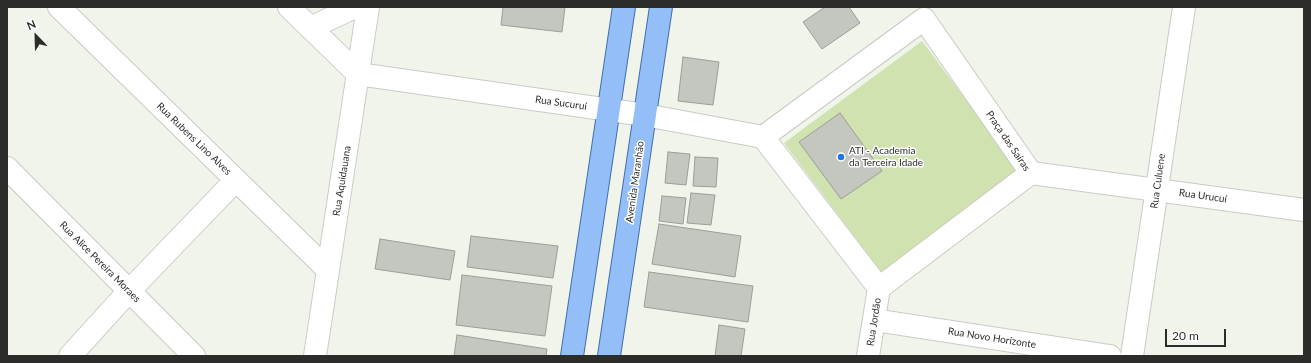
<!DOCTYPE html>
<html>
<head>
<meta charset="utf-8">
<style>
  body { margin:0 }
  #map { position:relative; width:1311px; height:363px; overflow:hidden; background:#f1f4eb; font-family:Lato,sans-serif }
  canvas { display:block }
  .frame { position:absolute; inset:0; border:8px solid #2c2d2a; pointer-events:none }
  .north { position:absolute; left:16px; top:16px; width:40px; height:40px; -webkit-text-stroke:3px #fff; paint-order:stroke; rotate:337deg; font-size:11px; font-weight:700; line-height:16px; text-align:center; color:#2c2d2a }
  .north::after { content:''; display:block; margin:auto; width:14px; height:18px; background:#2c2d2a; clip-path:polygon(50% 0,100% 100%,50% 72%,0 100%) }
  .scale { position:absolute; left:1165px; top:329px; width:61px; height:18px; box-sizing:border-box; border:2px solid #2c2d2a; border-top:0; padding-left:5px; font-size:12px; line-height:14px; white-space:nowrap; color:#2c2d2a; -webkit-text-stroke:3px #fff; paint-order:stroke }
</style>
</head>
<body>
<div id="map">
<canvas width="1311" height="363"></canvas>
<div class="frame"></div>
<div class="north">N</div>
<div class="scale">20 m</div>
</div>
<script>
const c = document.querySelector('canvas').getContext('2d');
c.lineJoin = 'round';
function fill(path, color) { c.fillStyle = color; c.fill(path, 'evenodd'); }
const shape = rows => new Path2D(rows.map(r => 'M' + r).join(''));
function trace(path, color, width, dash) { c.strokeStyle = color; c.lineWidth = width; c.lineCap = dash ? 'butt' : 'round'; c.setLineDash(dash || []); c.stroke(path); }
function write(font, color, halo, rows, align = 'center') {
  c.font = font + ' Lato,sans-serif'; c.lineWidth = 3; c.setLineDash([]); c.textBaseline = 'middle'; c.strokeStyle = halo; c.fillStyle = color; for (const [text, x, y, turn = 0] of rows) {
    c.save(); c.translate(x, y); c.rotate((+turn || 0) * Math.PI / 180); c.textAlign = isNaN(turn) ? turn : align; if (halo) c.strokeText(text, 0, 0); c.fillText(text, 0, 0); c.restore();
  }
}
fill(shape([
  [922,41,1022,175,885,277,784,143]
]), '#cfe2af');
const building = shape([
  [503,7,565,7,562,32,501,25,503,7],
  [825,7,849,7,860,23,822,49,803,22,825,7],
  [683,57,719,62,713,105,678,101,683,57],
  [840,113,882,171,841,199,799,142,840,113],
  [668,152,690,154,686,185,665,183,668,152],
  [695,157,718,158,716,187,693,186,695,157],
  [691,193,715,195,711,225,687,223,691,193],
  [662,196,686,198,683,224,659,221,662,196],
  [659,224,741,236,735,277,652,264,659,224],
  [471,236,558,246,553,278,467,267,471,236],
  [380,239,455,251,450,280,375,269,380,239],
  [649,272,753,286,748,322,644,307,649,272],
  [462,275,552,286,545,336,456,325,462,275],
  [719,325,745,329,741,356,715,356,719,325],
  [457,335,547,349,546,356,454,356,457,335]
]);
fill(building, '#c4c7bf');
trace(building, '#9b9e97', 1);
const minor = shape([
  [59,7,328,270],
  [289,7,358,74,645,115,763,137],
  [924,19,1031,173,879,288,763,137,924,19],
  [310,28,355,7],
  [7,168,194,356],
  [1031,173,1304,210],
  [874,320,1110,356],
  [70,356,129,291,236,180],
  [315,356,368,7],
  [868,356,879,288],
  [1132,356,1184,7]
]);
const major = shape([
  [572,356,624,7],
  [609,356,661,7]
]);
trace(minor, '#c8ccc4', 24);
trace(major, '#416fab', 24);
trace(minor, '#fff', 22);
trace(major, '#94bef7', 22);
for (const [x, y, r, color] of [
  [841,157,4,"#2476e1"]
]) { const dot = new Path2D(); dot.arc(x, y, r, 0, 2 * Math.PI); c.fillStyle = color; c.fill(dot); trace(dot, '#fff', 1.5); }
write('10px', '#2c2d2a', '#fff', [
  ["Rua Sucuruí",561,103,8],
  ["Rua Rubens Lino Alves",194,139,44],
  ["Praça das Saíras",1008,141,56],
  ["Rua Aquidauana",342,181,-81],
  ["Rua Culuene",1158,181,-82],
  ["Avenida Maranhão",635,182,-82],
  ["Rua Urucuí",1203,196,8],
  ["Rua Alice Pereira Moraes",100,262,45],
  ["Rua Jordão",874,322,-81],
  ["Rua Novo Horizonte",992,338,9]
]);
write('10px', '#2c2d2a', '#fff', [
  ["ATI - Academia",849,151],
  ["da Terceira Idade",849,163]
], 'left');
</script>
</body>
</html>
